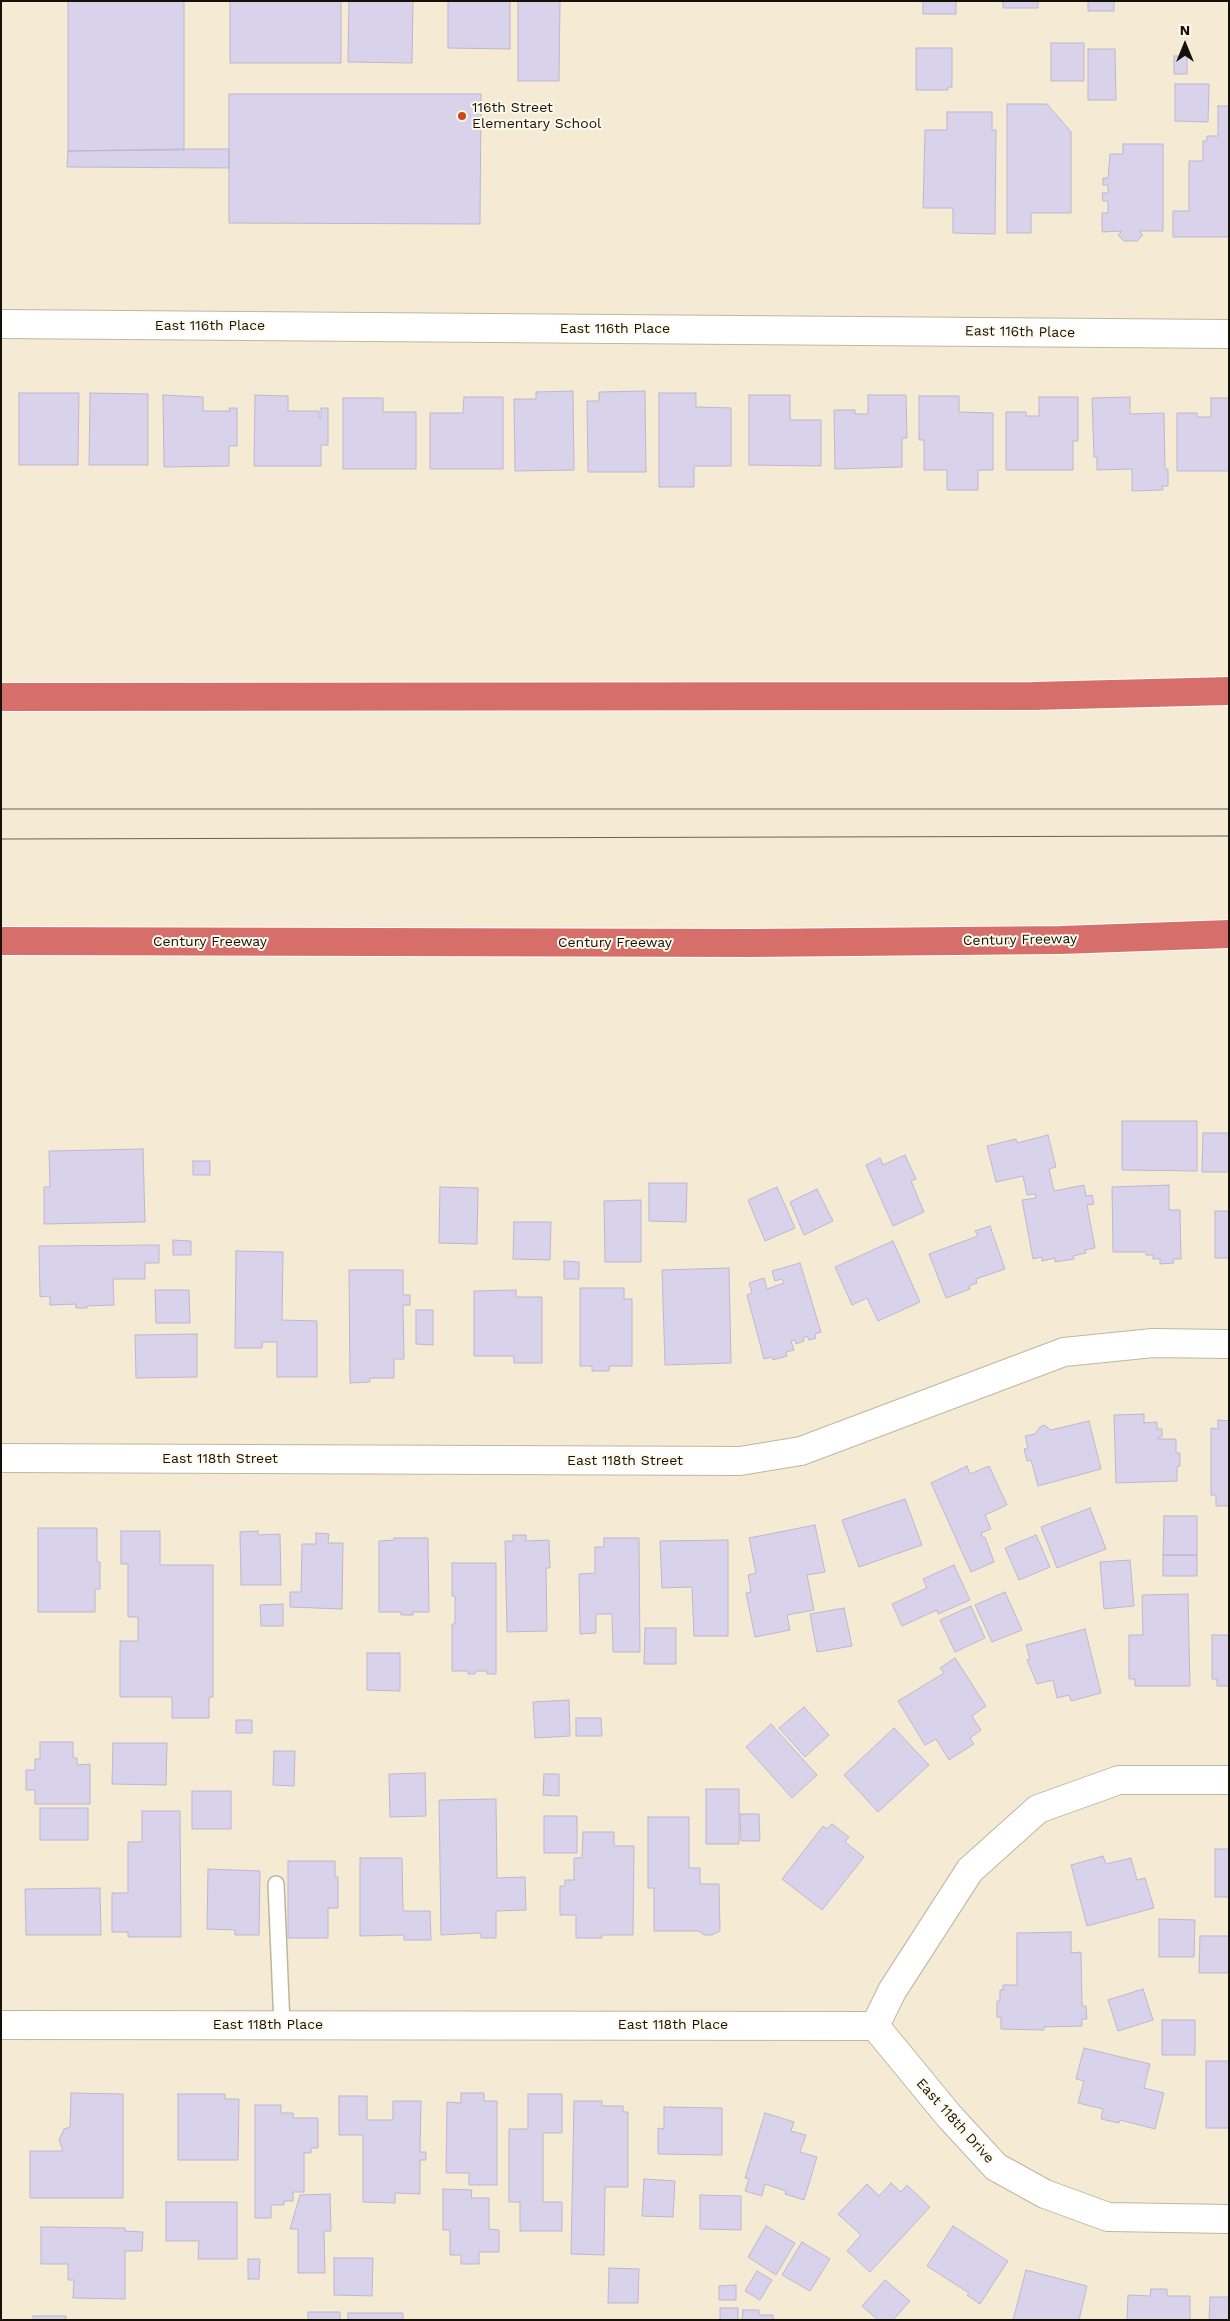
<!DOCTYPE html>
<html>
<head>
<meta charset="utf-8">
<style>
  body { margin:0 }
  #map { position:relative; width:1230px; height:2321px; overflow:hidden; background:#f5ebd4; font-family:"Work Sans",sans-serif }
  canvas { display:block }
  .frame { position:absolute; inset:0; border:2px solid #141109; pointer-events:none }
  .north { position:absolute; left:1160px; top:20px; width:50px; height:50px; -webkit-text-stroke:4px #fef9eb; paint-order:stroke; rotate:0deg; font-size:14px; font-weight:700; line-height:20px; text-align:center; color:#141109 }
  .north::after { content:''; display:block; margin:auto; width:18px; height:22px; background:#141109; clip-path:polygon(50% 0,100% 100%,50% 72%,0 100%) }
</style>
</head>
<body>
<div id="map">
<canvas width="1230" height="2321"></canvas>
<div class="frame"></div>
<div class="north">N</div>
</div>
<script>
const c = document.querySelector('canvas').getContext('2d');
c.lineJoin = 'round';
function fill(path, color) { c.fillStyle = color; c.fill(path, 'evenodd'); }
const shape = rows => new Path2D(rows.map(r => 'M' + r).join(''));
function trace(path, color, width, dash) { c.strokeStyle = color; c.lineWidth = width; c.lineCap = dash ? 'butt' : 'round'; c.setLineDash(dash || []); c.stroke(path); }
function write(font, color, halo, rows, align = 'center') {
  c.font = font + ' "Work Sans",sans-serif'; c.lineWidth = 4; c.setLineDash([]); c.textBaseline = 'middle'; c.strokeStyle = halo; c.fillStyle = color; for (const [text, x, y, turn = 0] of rows) {
    c.save(); c.translate(x, y); c.rotate((+turn || 0) * Math.PI / 180); c.textAlign = isNaN(turn) ? turn : align; if (halo) c.strokeText(text, 0, 0); c.fillText(text, 0, 0); c.restore();
  }
}
const building = shape([
  [68,1,184,1,184,150,68,151,68,1],
  [230,1,341,1,341,63,230,63,230,1],
  [349,1,413,1,412,63,348,62,349,1],
  [448,1,510,1,510,49,448,48,448,1],
  [518,1,560,1,559,81,518,81,518,1],
  [923,1,956,1,956,14,923,14,923,1],
  [1003,1,1038,1,1038,8,1003,8,1003,1],
  [1088,1,1114,1,1114,11,1088,11,1088,1],
  [1051,43,1084,43,1084,81,1051,81,1051,43],
  [916,48,952,48,952,87,948,87,948,90,916,90,916,48],
  [1088,49,1115,49,1116,100,1088,100,1088,49],
  [1174,56,1187,56,1187,74,1174,74,1174,56],
  [1175,84,1209,84,1208,122,1175,121,1175,84],
  [229,94,481,94,480,224,229,223,229,94],
  [1007,104,1047,104,1071,132,1071,213,1031,213,1031,233,1007,233,1007,104],
  [1218,106,1229,106,1229,237,1173,237,1173,211,1189,211,1189,161,1203,161,1203,141,1207,141,1207,136,1218,136,1218,106],
  [947,112,992,112,992,130,996,130,995,234,953,233,953,208,923,208,925,130,947,130,947,112],
  [1123,144,1163,144,1163,231,1139,231,1143,235,1137,241,1124,241,1118,235,1122,231,1102,232,1102,213,1108,213,1108,201,1103,201,1102,193,1108,193,1108,185,1103,185,1103,178,1108,178,1110,154,1123,154,1123,144],
  [184,149,229,149,229,168,67,167,68,151,184,149],
  [573,391,574,470,515,471,514,399,536,399,536,392,573,391],
  [645,391,646,472,588,472,587,401,599,401,599,392,645,391],
  [19,393,79,393,78,465,19,465,19,393],
  [90,393,148,394,148,465,89,465,90,393],
  [659,393,696,393,696,407,731,408,731,466,694,466,694,487,659,487,659,393],
  [163,395,203,397,203,411,230,411,229,408,237,408,237,446,229,446,229,466,164,467,163,395],
  [255,395,288,396,288,411,319,411,319,418,321,418,321,408,328,408,328,445,321,445,321,466,254,466,255,395],
  [749,395,790,395,790,420,821,420,821,466,749,465,749,395],
  [868,395,906,395,907,438,902,438,902,467,835,469,834,410,855,410,855,414,868,414,868,395],
  [919,396,959,396,959,412,993,413,993,470,978,470,978,490,947,490,947,470,924,470,924,440,919,440,919,396],
  [464,397,503,397,503,469,430,469,430,413,463,413,464,397],
  [1039,397,1078,397,1078,441,1073,441,1073,470,1006,470,1006,412,1026,412,1026,416,1039,416,1039,397],
  [1130,397,1130,414,1164,413,1165,469,1168,469,1168,486,1162,486,1163,490,1132,491,1132,469,1097,470,1097,457,1094,457,1092,398,1130,397],
  [343,398,383,398,383,412,416,412,416,469,343,469,343,398],
  [1211,398,1229,398,1229,471,1177,471,1177,413,1197,413,1197,417,1211,417,1211,398],
  [1122,1121,1197,1121,1197,1171,1122,1170,1122,1121],
  [1203,1133,1229,1133,1229,1172,1202,1172,1203,1133],
  [1048,1135,1056,1167,1049,1169,1054,1191,1084,1185,1086,1196,1092,1195,1094,1204,1087,1205,1095,1248,1085,1250,1086,1253,1073,1256,1074,1259,1055,1262,1055,1258,1042,1261,1042,1257,1033,1259,1022,1200,1036,1198,1035,1194,1027,1195,1023,1176,996,1182,987,1146,1016,1139,1017,1143,1048,1135],
  [143,1149,145,1222,44,1224,44,1187,50,1187,49,1151,143,1149],
  [905,1155,916,1179,911,1181,924,1212,893,1226,866,1165,880,1158,883,1165,905,1155],
  [193,1161,210,1161,210,1175,193,1175,193,1161],
  [649,1183,687,1183,686,1222,649,1221,649,1183],
  [1169,1185,1169,1210,1180,1210,1181,1259,1173,1259,1174,1263,1160,1264,1160,1259,1153,1259,1153,1255,1146,1255,1146,1252,1113,1252,1112,1187,1169,1185],
  [440,1187,478,1188,477,1244,439,1243,440,1187],
  [777,1187,795,1228,765,1241,748,1200,777,1187],
  [817,1189,833,1221,804,1235,790,1202,817,1189],
  [641,1200,641,1262,605,1262,604,1201,641,1200],
  [1215,1211,1229,1211,1229,1258,1215,1258,1215,1211],
  [514,1222,551,1222,550,1260,513,1259,514,1222],
  [990,1226,1005,1269,976,1279,977,1283,969,1286,970,1289,946,1298,929,1254,978,1236,975,1231,990,1226],
  [173,1240,191,1241,191,1255,173,1255,173,1240],
  [893,1241,920,1302,878,1321,867,1298,852,1305,835,1267,893,1241],
  [159,1245,159,1263,145,1263,145,1279,113,1279,114,1305,87,1306,87,1308,76,1308,76,1304,50,1305,50,1296,40,1297,39,1246,159,1245],
  [236,1251,283,1252,282,1320,317,1321,317,1377,277,1377,277,1342,262,1342,262,1348,235,1348,236,1251],
  [564,1261,579,1262,579,1279,564,1279,564,1261],
  [800,1263,821,1332,815,1334,816,1338,809,1340,807,1336,803,1338,804,1341,796,1344,795,1340,791,1341,794,1350,786,1352,787,1356,773,1360,772,1357,764,1359,747,1295,752,1293,749,1283,764,1278,767,1289,784,1283,782,1279,775,1281,772,1271,800,1263],
  [729,1268,731,1363,665,1365,662,1270,729,1268],
  [349,1270,403,1270,403,1295,410,1295,410,1305,403,1305,404,1359,394,1359,394,1378,370,1378,370,1382,350,1383,349,1270],
  [580,1288,624,1288,624,1299,632,1299,632,1366,609,1366,609,1371,592,1371,592,1366,580,1366,580,1288],
  [155,1290,189,1290,190,1323,156,1323,155,1290],
  [516,1290,516,1297,542,1297,542,1363,514,1363,514,1356,474,1356,474,1291,516,1290],
  [416,1310,433,1310,433,1345,416,1344,416,1310],
  [197,1334,197,1377,136,1378,135,1335,197,1334],
  [1144,1414,1144,1423,1157,1422,1157,1429,1162,1429,1162,1437,1158,1437,1158,1439,1176,1439,1176,1453,1180,1453,1180,1466,1177,1467,1177,1481,1116,1483,1114,1415,1144,1414],
  [1218,1420,1229,1421,1229,1506,1216,1506,1216,1495,1211,1495,1211,1428,1218,1429,1218,1420],
  [1089,1421,1101,1469,1038,1486,1031,1460,1027,1461,1024,1449,1028,1448,1025,1436,1035,1434,1040,1427,1044,1425,1051,1430,1089,1421],
  [967,1466,970,1474,989,1466,1007,1505,985,1515,991,1529,981,1533,983,1538,985,1537,994,1562,971,1572,931,1483,967,1466],
  [905,1499,922,1545,859,1567,842,1520,905,1499],
  [1090,1508,1106,1549,1057,1568,1041,1527,1090,1508],
  [1164,1516,1197,1516,1197,1555,1163,1555,1164,1516],
  [815,1525,825,1572,807,1575,814,1610,787,1615,790,1630,755,1637,746,1593,751,1592,748,1575,756,1573,749,1538,815,1525],
  [38,1528,97,1528,97,1562,100,1562,100,1589,95,1589,95,1612,38,1612,38,1528],
  [121,1531,160,1531,160,1565,213,1565,213,1697,209,1697,209,1718,172,1718,172,1697,120,1697,120,1641,138,1641,138,1617,128,1617,128,1564,121,1564,121,1531],
  [258,1531,258,1535,280,1534,281,1585,241,1585,240,1532,258,1531],
  [316,1533,329,1534,328,1543,343,1543,342,1609,290,1607,290,1592,301,1592,302,1544,316,1544,316,1533],
  [513,1535,526,1535,526,1541,549,1540,550,1568,546,1568,547,1631,507,1632,505,1541,513,1541,513,1535],
  [1036,1535,1050,1567,1019,1580,1005,1548,1036,1535],
  [394,1538,428,1538,429,1612,413,1612,413,1615,401,1615,401,1612,379,1612,379,1541,394,1540,394,1538],
  [604,1538,639,1538,640,1652,613,1652,612,1614,596,1614,596,1633,580,1634,579,1574,595,1573,595,1547,604,1547,604,1538],
  [728,1540,728,1636,694,1636,692,1587,662,1588,660,1541,728,1540],
  [1163,1555,1197,1555,1197,1576,1163,1576,1163,1555],
  [1130,1560,1134,1606,1104,1609,1100,1562,1130,1560],
  [452,1563,496,1563,496,1674,487,1674,487,1671,476,1671,475,1674,468,1674,468,1671,452,1671,452,1624,455,1624,455,1596,452,1596,452,1563],
  [954,1565,970,1600,938,1614,937,1610,902,1626,892,1604,927,1588,923,1579,954,1565],
  [1005,1592,1022,1630,992,1642,975,1605,1005,1592],
  [1188,1594,1190,1686,1135,1686,1135,1679,1129,1679,1129,1635,1143,1635,1142,1595,1188,1594],
  [283,1604,283,1626,261,1626,260,1605,283,1604],
  [971,1606,985,1638,955,1652,940,1620,971,1606],
  [844,1608,852,1646,817,1652,810,1614,844,1608],
  [645,1628,676,1628,676,1664,644,1664,645,1628],
  [1085,1629,1101,1693,1071,1701,1069,1695,1057,1698,1053,1680,1037,1684,1027,1660,1030,1659,1026,1645,1085,1629],
  [1212,1635,1229,1635,1229,1686,1217,1686,1217,1679,1212,1679,1212,1635],
  [367,1653,400,1653,400,1691,367,1690,367,1653],
  [955,1658,986,1706,972,1716,981,1730,970,1738,974,1744,949,1760,936,1739,925,1745,898,1701,944,1673,940,1668,955,1658],
  [569,1700,570,1736,535,1738,533,1702,569,1700],
  [804,1707,829,1735,805,1757,779,1728,804,1707],
  [576,1718,601,1718,602,1736,576,1736,576,1718],
  [236,1720,252,1720,252,1733,236,1733,236,1720],
  [771,1724,817,1775,792,1798,746,1747,771,1724],
  [894,1728,929,1765,878,1812,844,1775,894,1728],
  [40,1742,73,1742,73,1758,77,1758,77,1765,90,1764,90,1804,35,1804,35,1790,26,1790,26,1770,35,1770,35,1759,40,1759,40,1742],
  [113,1743,167,1743,166,1785,112,1784,113,1743],
  [274,1751,295,1751,294,1786,273,1785,274,1751],
  [425,1773,426,1816,390,1817,389,1774,425,1773],
  [544,1774,559,1774,559,1796,543,1795,544,1774],
  [706,1789,739,1789,739,1844,706,1844,706,1789],
  [192,1791,231,1791,231,1829,192,1829,192,1791],
  [496,1799,497,1878,525,1877,526,1910,496,1911,496,1938,481,1938,481,1933,441,1935,439,1800,496,1799],
  [40,1808,88,1808,88,1840,40,1840,40,1808],
  [142,1811,180,1811,181,1937,128,1937,128,1932,112,1932,112,1893,128,1893,128,1842,142,1842,142,1811],
  [740,1814,759,1814,760,1841,741,1841,740,1814],
  [544,1816,577,1816,577,1853,544,1853,544,1816],
  [648,1817,689,1817,689,1868,700,1868,700,1884,719,1884,720,1931,712,1935,704,1935,699,1931,654,1931,654,1888,648,1888,648,1817],
  [832,1824,849,1837,845,1842,864,1857,822,1910,782,1879,823,1826,827,1829,832,1824],
  [583,1832,614,1832,614,1846,634,1846,633,1935,602,1935,602,1938,576,1938,576,1915,560,1915,560,1886,565,1886,565,1880,574,1880,574,1858,582,1858,583,1832],
  [1215,1849,1229,1849,1229,1897,1215,1897,1215,1849],
  [1103,1856,1106,1864,1131,1858,1137,1880,1145,1878,1154,1908,1087,1926,1071,1865,1103,1856],
  [360,1858,402,1858,403,1911,430,1911,431,1940,404,1940,404,1935,360,1936,360,1858],
  [288,1861,335,1861,335,1877,338,1877,338,1908,328,1908,328,1938,288,1938,288,1861],
  [208,1869,260,1871,259,1935,235,1935,235,1930,207,1929,208,1869],
  [100,1888,101,1935,26,1935,25,1889,100,1888],
  [1159,1919,1195,1920,1194,1957,1159,1957,1159,1919],
  [1071,1932,1071,1953,1081,1952,1082,2006,1086,2006,1087,2019,1082,2019,1082,2026,1044,2027,1044,2030,1001,2029,1001,2017,997,2017,997,2001,1000,2001,1000,1990,1003,1990,1003,1985,1017,1985,1017,1933,1071,1932],
  [1200,1936,1229,1936,1229,1973,1199,1973,1200,1936],
  [1143,1989,1153,2020,1118,2031,1108,2000,1143,1989],
  [1162,2020,1195,2020,1195,2055,1162,2055,1162,2020],
  [1084,2048,1150,2064,1144,2088,1164,2093,1155,2129,1120,2120,1119,2123,1101,2119,1103,2109,1078,2103,1084,2081,1076,2079,1084,2048],
  [1206,2061,1229,2061,1229,2128,1206,2128,1206,2061],
  [71,2093,123,2094,123,2198,30,2198,30,2151,63,2151,59,2140,64,2129,70,2127,71,2093],
  [461,2093,484,2093,484,2101,497,2101,497,2185,469,2185,469,2173,446,2173,447,2102,461,2103,461,2093],
  [178,2094,225,2094,225,2099,239,2099,238,2160,178,2160,178,2094],
  [528,2094,562,2094,562,2133,543,2133,543,2202,562,2202,562,2231,520,2231,520,2202,509,2202,509,2129,528,2129,528,2094],
  [339,2096,367,2096,367,2120,393,2120,393,2101,421,2101,420,2152,426,2152,426,2160,420,2160,420,2194,395,2193,395,2203,363,2202,363,2135,339,2135,339,2096],
  [574,2101,602,2101,602,2106,623,2106,623,2112,628,2112,628,2187,605,2187,604,2255,571,2254,574,2101],
  [255,2105,281,2105,281,2113,293,2113,293,2118,318,2118,318,2148,311,2148,311,2153,304,2153,304,2192,293,2192,293,2201,284,2201,284,2205,271,2205,271,2218,255,2218,255,2105],
  [664,2107,722,2108,722,2155,658,2154,658,2128,664,2129,664,2107],
  [765,2113,794,2122,791,2131,806,2135,800,2152,817,2157,804,2200,785,2194,786,2191,765,2184,762,2196,745,2191,749,2179,745,2178,765,2113],
  [644,2179,675,2181,673,2217,642,2216,644,2179],
  [891,2183,901,2192,907,2185,930,2207,870,2272,847,2251,861,2235,838,2214,867,2184,879,2196,891,2183],
  [443,2189,472,2190,471,2198,489,2198,489,2229,499,2230,499,2252,479,2252,479,2264,461,2264,461,2255,450,2255,450,2230,443,2230,443,2189],
  [330,2194,331,2231,324,2231,325,2273,298,2273,298,2229,290,2229,300,2195,330,2194],
  [700,2195,741,2196,741,2230,700,2229,700,2195],
  [166,2202,237,2202,237,2259,198,2259,199,2241,166,2241,166,2202],
  [766,2226,795,2243,776,2275,748,2257,766,2226],
  [953,2226,1008,2261,980,2304,967,2295,969,2293,927,2266,953,2226],
  [41,2227,125,2228,125,2231,143,2232,142,2251,125,2251,125,2299,73,2298,74,2280,68,2280,68,2264,41,2264,41,2227],
  [802,2242,830,2259,810,2291,782,2275,802,2242],
  [334,2258,373,2258,372,2296,334,2295,334,2258],
  [248,2259,260,2259,259,2279,248,2279,248,2259],
  [609,2268,639,2269,638,2303,608,2303,609,2268],
  [1026,2270,1087,2286,1079,2320,1013,2320,1026,2270],
  [757,2271,772,2280,760,2300,745,2291,757,2271],
  [885,2280,910,2301,893,2320,878,2320,862,2306,885,2280],
  [736,2285,736,2300,719,2300,719,2286,736,2285],
  [1151,2289,1167,2289,1167,2296,1190,2296,1190,2320,1127,2320,1128,2295,1150,2296,1151,2289],
  [1210,2297,1229,2297,1229,2320,1209,2320,1210,2297],
  [720,2308,738,2308,738,2320,720,2320,720,2308],
  [743,2310,759,2310,759,2315,773,2315,773,2320,742,2320,743,2310],
  [308,2312,340,2312,340,2320,308,2320,308,2312],
  [348,2313,403,2313,403,2320,348,2320,348,2313],
  [33,2316,66,2316,66,2320,33,2320,33,2316]
]);
fill(building, '#d8d2ea');
trace(building, '#bdb7ce', 1);
const lane = shape([
  [276,1884,282,2025]
]);
const street = shape([
  [1,324,1229,334],
  [1,1458,740,1461,801,1451,1064,1352,1153,1343,1229,1344],
  [1,2025,875,2026],
  [875,2026,892,1991,970,1870,1038,1809,1119,1780,1229,1780],
  [875,2026,949,2116,996,2167,1045,2194,1108,2217,1229,2219]
]);
const highway = shape([
  [1,697,1033,696,1229,691],
  [1,941,750,943,1061,940,1229,934]
]);
trace(lane, '#bfb69f', 18);
trace(street, '#bfb69f', 30);
trace(highway, '#fff', 30);
trace(lane, '#fff', 15);
trace(street, '#fff', 28);
trace(highway, '#d66e6a', 28);
trace(shape([
  [1,809,1229,809],
  [1,839,1229,836]
]), '#696355', 1);
for (const [x, y, r, color] of [
  [462,116,5,"#cf471d"]
]) { const dot = new Path2D(); dot.arc(x, y, r, 0, 2 * Math.PI); c.fillStyle = color; c.fill(dot); trace(dot, '#fef9eb', 2); }
write('14px', '#141109', '#fef9eb', [
  ["116th Street",472,108],
  ["Elementary School",472,124]
], 'left');
write('14px', '#141109', '#fef9eb', [
  ["East 116th Place",210,326],
  ["East 116th Place",615,329],
  ["East 116th Place",1020,332,1],
  ["Century Freeway",1020,940,-1],
  ["Century Freeway",210,942],
  ["Century Freeway",615,943],
  ["East 118th Street",220,1459],
  ["East 118th Street",625,1461],
  ["East 118th Place",268,2025],
  ["East 118th Place",673,2025],
  ["East 118th Drive",955,2121,48]
]);
</script>
</body>
</html>
